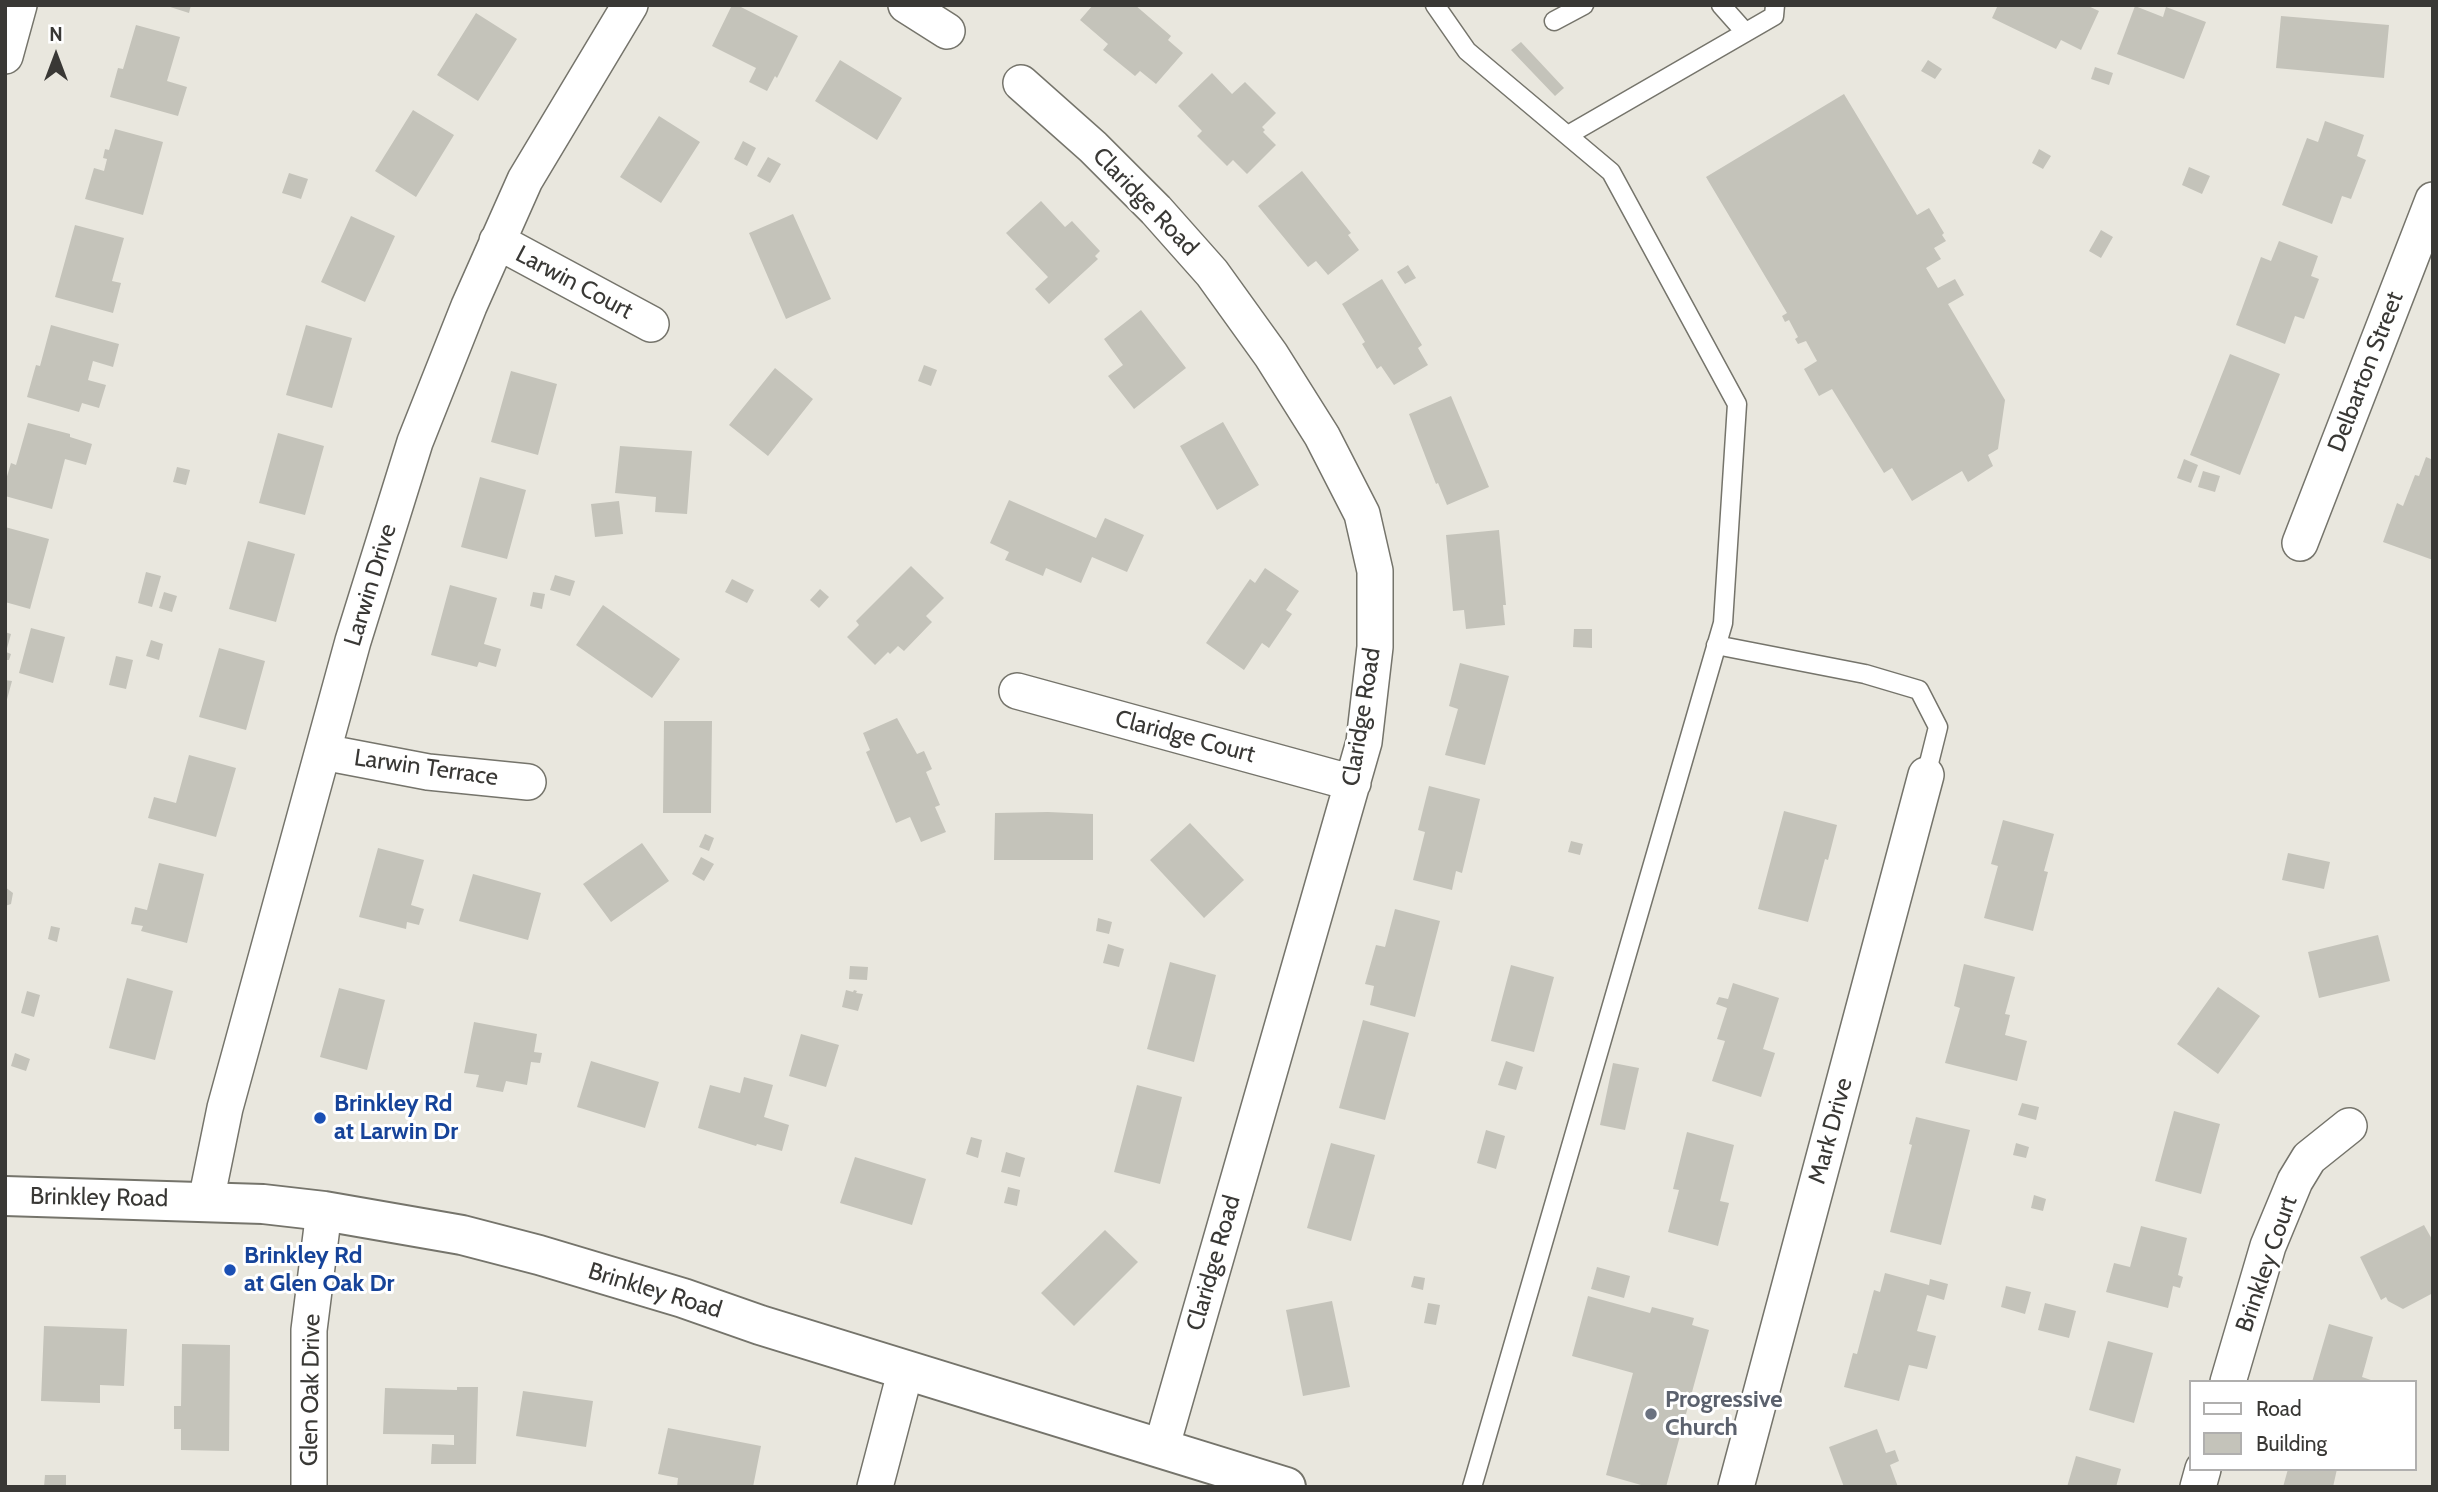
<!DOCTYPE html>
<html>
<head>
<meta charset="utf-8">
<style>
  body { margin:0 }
  #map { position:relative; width:2438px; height:1492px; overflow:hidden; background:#e9e7de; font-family:Cabin,sans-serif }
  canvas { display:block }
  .frame { position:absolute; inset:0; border:7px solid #393835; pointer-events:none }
  .legend { position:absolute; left:2189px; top:1380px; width:228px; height:91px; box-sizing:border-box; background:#fff; border:2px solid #b0afae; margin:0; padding:9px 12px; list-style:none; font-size:21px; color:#393835 }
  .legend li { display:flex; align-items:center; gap:14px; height:35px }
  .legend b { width:35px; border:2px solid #b0afae }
  .north { position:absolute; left:21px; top:21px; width:70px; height:70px; -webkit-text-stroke:5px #fff; paint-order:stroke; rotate:0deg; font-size:19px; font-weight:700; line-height:28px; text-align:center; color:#393835 }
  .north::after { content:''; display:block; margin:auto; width:24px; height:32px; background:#393835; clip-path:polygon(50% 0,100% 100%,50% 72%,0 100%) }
</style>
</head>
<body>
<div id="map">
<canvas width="2438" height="1492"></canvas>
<div class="frame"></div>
<ul class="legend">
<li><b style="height:9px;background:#fff"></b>Road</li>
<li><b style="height:19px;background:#c4c3ba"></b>Building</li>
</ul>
<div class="north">N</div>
</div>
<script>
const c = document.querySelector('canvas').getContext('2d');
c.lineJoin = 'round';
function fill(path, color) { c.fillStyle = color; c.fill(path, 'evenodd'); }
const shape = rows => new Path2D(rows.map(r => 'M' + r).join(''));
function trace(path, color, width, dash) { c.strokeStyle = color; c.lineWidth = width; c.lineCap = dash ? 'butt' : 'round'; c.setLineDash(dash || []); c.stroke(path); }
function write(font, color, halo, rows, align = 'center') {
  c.font = font + ' Cabin,sans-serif'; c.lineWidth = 6; c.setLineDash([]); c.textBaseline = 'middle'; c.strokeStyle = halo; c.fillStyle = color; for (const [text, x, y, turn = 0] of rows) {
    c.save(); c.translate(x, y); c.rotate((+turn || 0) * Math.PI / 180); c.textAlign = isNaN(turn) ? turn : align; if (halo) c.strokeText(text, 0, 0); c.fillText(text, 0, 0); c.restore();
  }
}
fill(shape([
  [164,5,191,5,189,13],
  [732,5,737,5,798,36,777,78,775,76,767,91,749,82,756,68,712,46],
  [1093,5,1135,5,1171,36,1168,40,1183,53,1156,84,1140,71,1135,76,1103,50,1108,44,1080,20],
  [1998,5,2086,5,2099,11,2081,50,2061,40,2056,49,1992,18],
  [2135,6,2163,17,2166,7,2206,22,2184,79,2117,54],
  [476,13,517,39,478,101,437,75],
  [2281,16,2389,25,2384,78,2276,68],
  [136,25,180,37,167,81,187,87,178,116,110,97,118,68,123,69],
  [1521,42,1564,88,1555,96,1511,50],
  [840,60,902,98,877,140,815,101],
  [1928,60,1942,69,1935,79,1921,71],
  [2095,67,2113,73,2109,85,2091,79],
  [1212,73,1232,94,1245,82,1276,113,1262,127,1265,130,1263,132,1276,145,1247,174,1233,160,1227,166,1197,136,1202,131,1178,106],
  [1844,94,1917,215,1929,208,1944,233,1942,235,1946,241,1934,248,1941,259,1926,268,1938,288,1955,279,1964,295,1948,304,2005,400,1998,449,1988,455,1993,466,1968,482,1962,471,1912,501,1892,468,1884,473,1832,389,1819,396,1804,369,1817,361,1806,341,1798,344,1795,339,1798,337,1789,320,1785,322,1782,316,1787,313,1706,177],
  [413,110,454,135,416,197,375,171],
  [659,116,700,142,661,203,620,177],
  [2325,121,2364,135,2357,156,2366,160,2351,199,2342,196,2332,224,2282,205,2307,138,2318,142],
  [115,129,163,142,143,215,85,199,94,168,104,171,107,159,103,158,105,149,109,150],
  [743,141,756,148,747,166,734,159],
  [2039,149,2051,156,2043,169,2032,163],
  [768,157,781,164,770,183,757,176],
  [2189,167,2210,176,2202,194,2182,185],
  [1302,171,1351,233,1348,235,1359,250,1328,275,1316,261,1308,267,1258,206],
  [289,173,308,179,301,199,282,193],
  [1041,201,1065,227,1072,221,1100,251,1095,256,1098,259,1049,304,1035,289,1048,277,1006,233],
  [793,214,831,299,786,319,749,233],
  [351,216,395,236,365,302,321,282],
  [75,225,124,238,112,281,121,283,113,313,55,297],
  [2101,230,2113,237,2101,258,2089,251],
  [2279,241,2318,256,2311,276,2319,279,2304,319,2295,316,2285,344,2236,325,2261,257,2271,261],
  [1408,265,1416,278,1405,284,1397,272],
  [1382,279,1422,345,1418,348,1428,365,1394,385,1381,366,1377,369,1362,344,1365,342,1342,304],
  [1141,310,1186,368,1134,409,1108,376,1123,365,1104,339],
  [51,325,119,344,113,367,93,361,88,380,106,385,99,408,82,403,79,412,27,397,36,365,40,366],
  [306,325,352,338,332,408,286,395],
  [2230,354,2280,374,2240,475,2190,455],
  [924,365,937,370,931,386,918,381],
  [775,368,813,399,768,456,729,425],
  [511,371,557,384,538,455,491,442],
  [1451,396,1489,487,1447,505,1438,483,1436,484,1409,414],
  [1223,422,1259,485,1217,510,1180,446],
  [28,423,70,434,70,437,92,444,86,465,65,459,52,509,5,496,5,483,11,463,16,465],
  [278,433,324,446,305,515,259,503],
  [620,446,692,451,687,514,655,512,656,497,615,493],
  [2426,457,2433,460,2433,560,2383,542,2397,503,2403,506,2415,475,2419,476],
  [2184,459,2198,465,2191,483,2177,478],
  [177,467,190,470,186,485,173,482],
  [2203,471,2220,476,2215,492,2198,487],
  [480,477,526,490,507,559,461,547],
  [1009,500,1096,538,1105,518,1144,535,1127,572,1092,557,1081,583,1046,568,1043,576,1005,560,1009,552,990,543],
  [619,501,623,534,595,537,591,504],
  [5,527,49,539,30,609,5,602],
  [1499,530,1506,605,1503,605,1505,625,1466,629,1464,610,1453,611,1446,535],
  [248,541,295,554,276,622,229,609],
  [911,566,944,598,926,616,932,622,904,651,898,646,890,654,888,652,875,665,847,637,859,625,856,621],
  [1265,568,1299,591,1286,610,1292,614,1269,648,1262,643,1244,670,1206,643,1250,579,1255,583],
  [146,572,161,576,152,607,138,603],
  [555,575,575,581,570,596,550,590],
  [732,579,754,590,747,603,725,592],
  [450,585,497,598,484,644,501,649,496,667,479,662,477,667,431,655],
  [820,589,829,597,819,608,810,600],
  [164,592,177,596,172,612,159,608],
  [533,592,545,594,542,609,530,606],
  [603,605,680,659,652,698,576,645],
  [31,628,65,637,53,683,19,673],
  [1574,629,1592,629,1592,648,1573,647],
  [5,632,11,634,6,652,11,654,9,660,5,660],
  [151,640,163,644,159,660,146,656],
  [219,648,265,661,246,730,199,717],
  [116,656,133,660,126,689,109,685],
  [1460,663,1509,676,1485,765,1445,755,1458,709,1449,706],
  [5,680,12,681,6,703,5,703],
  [897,718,917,754,924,751,932,769,926,772,940,805,935,807,946,832,921,842,910,817,896,823,866,752,870,750,863,733],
  [664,721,712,721,711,813,663,813],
  [189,755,236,768,216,837,148,818,154,797,176,803],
  [1429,786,1480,799,1462,873,1456,871,1452,890,1413,880,1425,832,1418,830],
  [1784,811,1837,825,1828,860,1825,859,1808,922,1758,909],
  [1048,812,1093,814,1093,860,994,860,995,813],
  [2003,820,2054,834,2044,871,2048,872,2033,931,1984,918,1998,866,1991,864],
  [1190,823,1244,880,1204,918,1150,860],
  [705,834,714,838,709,851,699,847],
  [1571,841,1583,844,1580,855,1568,852],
  [642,843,669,881,611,922,583,884],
  [378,848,424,860,411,905,424,909,419,925,407,922,406,929,359,917],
  [2288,853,2330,862,2324,889,2282,880],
  [701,857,714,864,704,881,692,874],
  [159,863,204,874,187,943,141,931,143,926,131,924,135,907,147,910],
  [473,874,541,893,528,940,459,921],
  [5,887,13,893,11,904,5,906],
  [1395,909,1440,921,1415,1017,1370,1005,1374,986,1365,984,1376,945,1385,947],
  [1098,918,1112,922,1109,934,1096,931],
  [51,926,60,928,57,942,48,939],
  [2378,935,2390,981,2319,998,2308,952],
  [1108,944,1124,949,1119,967,1103,963],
  [1170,962,1216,975,1194,1062,1147,1049],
  [1964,964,2015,977,2005,1014,2010,1015,2005,1035,2027,1041,2017,1081,1945,1063,1960,1008,1954,1006],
  [1511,965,1554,977,1534,1052,1491,1041],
  [850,966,868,967,867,980,849,979],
  [127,978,173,991,155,1060,109,1048],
  [1733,983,1779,998,1763,1049,1775,1053,1761,1097,1712,1081,1725,1041,1717,1039,1727,1008,1716,1004,1719,997,1728,999],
  [2218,987,2260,1016,2218,1074,2177,1044],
  [339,988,385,1000,367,1070,320,1057],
  [846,990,853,992,854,990,857,991,856,993,863,994,858,1011,842,1007],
  [27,991,40,995,34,1017,21,1013],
  [1363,1020,1409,1033,1385,1120,1339,1108],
  [474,1022,537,1034,534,1052,542,1053,540,1063,531,1062,527,1085,506,1081,503,1092,476,1087,479,1075,464,1073],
  [801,1034,839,1045,826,1087,789,1076],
  [15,1053,30,1059,26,1071,11,1066],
  [591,1061,659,1082,645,1128,577,1107],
  [1506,1061,1523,1067,1516,1090,1498,1085],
  [1613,1063,1639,1068,1625,1130,1600,1125],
  [744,1077,773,1085,764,1117,789,1125,782,1151,757,1144,756,1146,698,1128,710,1085,740,1093],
  [1137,1085,1182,1097,1160,1184,1114,1172],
  [2022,1103,2039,1107,2036,1120,2018,1115],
  [2174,1111,2220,1124,2201,1194,2155,1181],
  [1916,1117,1970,1130,1941,1245,1890,1232,1912,1145,1909,1144],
  [1486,1130,1505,1136,1496,1169,1477,1163],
  [1687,1132,1734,1145,1720,1201,1729,1203,1718,1246,1668,1232,1679,1190,1673,1189],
  [971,1137,982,1140,978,1158,966,1154],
  [1331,1143,1375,1155,1351,1241,1307,1228],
  [2016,1143,2029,1147,2026,1158,2013,1155],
  [1006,1152,1025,1158,1020,1177,1001,1172],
  [855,1157,926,1179,912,1225,840,1203],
  [1008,1187,1020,1190,1017,1206,1004,1203],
  [2034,1195,2046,1199,2043,1211,2031,1208],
  [2424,1225,2433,1241,2433,1293,2403,1309,2388,1301,2386,1297,2381,1300,2360,1257],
  [2141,1226,2187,1238,2178,1275,2183,1277,2180,1288,2173,1286,2168,1308,2106,1292,2114,1263,2130,1267],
  [1105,1230,1138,1262,1074,1326,1041,1293],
  [1597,1267,1630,1276,1624,1298,1591,1289],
  [1885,1273,1929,1285,1930,1279,1948,1284,1944,1300,1927,1295,1917,1331,1936,1336,1927,1369,1909,1365,1899,1401,1844,1387,1853,1353,1857,1354,1874,1290,1880,1292],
  [1414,1276,1425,1278,1423,1290,1411,1287],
  [2006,1286,2031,1292,2025,1314,2001,1307],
  [1588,1296,1650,1313,1652,1307,1694,1318,1692,1325,1709,1330,1666,1487,1648,1487,1606,1475,1633,1373,1572,1356],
  [1332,1301,1350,1387,1303,1396,1286,1310],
  [1428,1303,1440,1305,1436,1325,1424,1323],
  [2045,1303,2076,1311,2069,1338,2038,1330],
  [2329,1324,2373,1337,2362,1377,2377,1382,2312,1382],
  [44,1326,127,1329,124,1386,100,1385,100,1403,41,1401],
  [2108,1341,2153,1353,2134,1423,2089,1410],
  [182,1344,230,1345,229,1451,181,1450,181,1429,174,1429,174,1406,181,1406],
  [457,1387,478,1387,476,1464,431,1464,432,1444,454,1445,454,1435,383,1434,385,1388,457,1390],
  [523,1391,593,1401,586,1447,516,1436],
  [668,1428,761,1446,753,1487,677,1487,678,1478,658,1474],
  [1877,1429,1886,1453,1895,1450,1899,1461,1890,1465,1898,1487,1844,1487,1829,1447],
  [2076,1456,2121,1469,2116,1487,2067,1487],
  [2288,1469,2337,1469,2333,1487,2283,1487],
  [45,1475,66,1475,66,1487,44,1487]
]), '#c4c3ba');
const service = shape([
  [1435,5,1467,51,1611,172,1737,404,1723,623,1472,1487],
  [1721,5,1745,32],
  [1554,21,1584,5],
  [1568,135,1774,16,1775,5],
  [1716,645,1865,674,1919,690,1938,727,1926,775]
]);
const minor = shape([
  [906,5,947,31],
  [5,56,19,5],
  [1021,83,1093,147,1156,210,1212,273,1271,355,1322,436,1362,514,1375,571,1375,647,1364,742,1161,1449],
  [497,241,651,324],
  [2300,543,2433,200],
  [1017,691,1353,783],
  [323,752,428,772,528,782],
  [206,1201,225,1108,353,641,415,442,469,306,525,180,630,5],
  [2228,1382,2268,1246,2295,1181,2309,1158,2349,1126],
  [309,1487,309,1330,324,1211],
  [875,1487,906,1369],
  [1736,1487,1926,775],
  [2198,1487,2203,1469]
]);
const secondary = shape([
  [5,1196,263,1204,324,1211,462,1235,539,1255,683,1298,760,1325,1286,1487]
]);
trace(service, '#75746b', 21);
trace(minor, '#75746b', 38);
trace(secondary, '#75746b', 42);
trace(service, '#fff', 18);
trace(minor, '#fff', 35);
trace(secondary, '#fff', 38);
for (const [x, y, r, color] of [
  [320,1118,7,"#1a4fb4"],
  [230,1270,7,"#1a4fb4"],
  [1651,1414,7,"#6b7280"]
]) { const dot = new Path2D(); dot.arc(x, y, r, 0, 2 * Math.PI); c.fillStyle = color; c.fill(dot); trace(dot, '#fff', 2.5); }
write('24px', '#393835', '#fff', [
  ["Claridge Road",1145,202,46],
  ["Larwin Court",574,283,28],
  ["Delbarton Street",2366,372,-69],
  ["Larwin Drive",371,585,-73],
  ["Claridge Road",1362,717,-81],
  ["Claridge Court",1185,737,15],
  ["Larwin Terrace",426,768,8],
  ["Mark Drive",1831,1131,-75],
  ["Brinkley Road",99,1198,1],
  ["Claridge Road",1214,1263,-74],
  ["Brinkley Court",2267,1264,-71],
  ["Brinkley Road",655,1291,17],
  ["Glen Oak Drive",311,1390,-89]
]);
write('bold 24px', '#164399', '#fff', [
  ["Brinkley Rd",334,1104],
  ["at Larwin Dr",334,1132],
  ["Brinkley Rd",244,1256],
  ["at Glen Oak Dr",244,1284]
], 'left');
write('bold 24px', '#5b616d', '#fff', [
  ["Progressive",1665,1400],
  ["Church",1665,1428]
], 'left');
</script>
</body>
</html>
